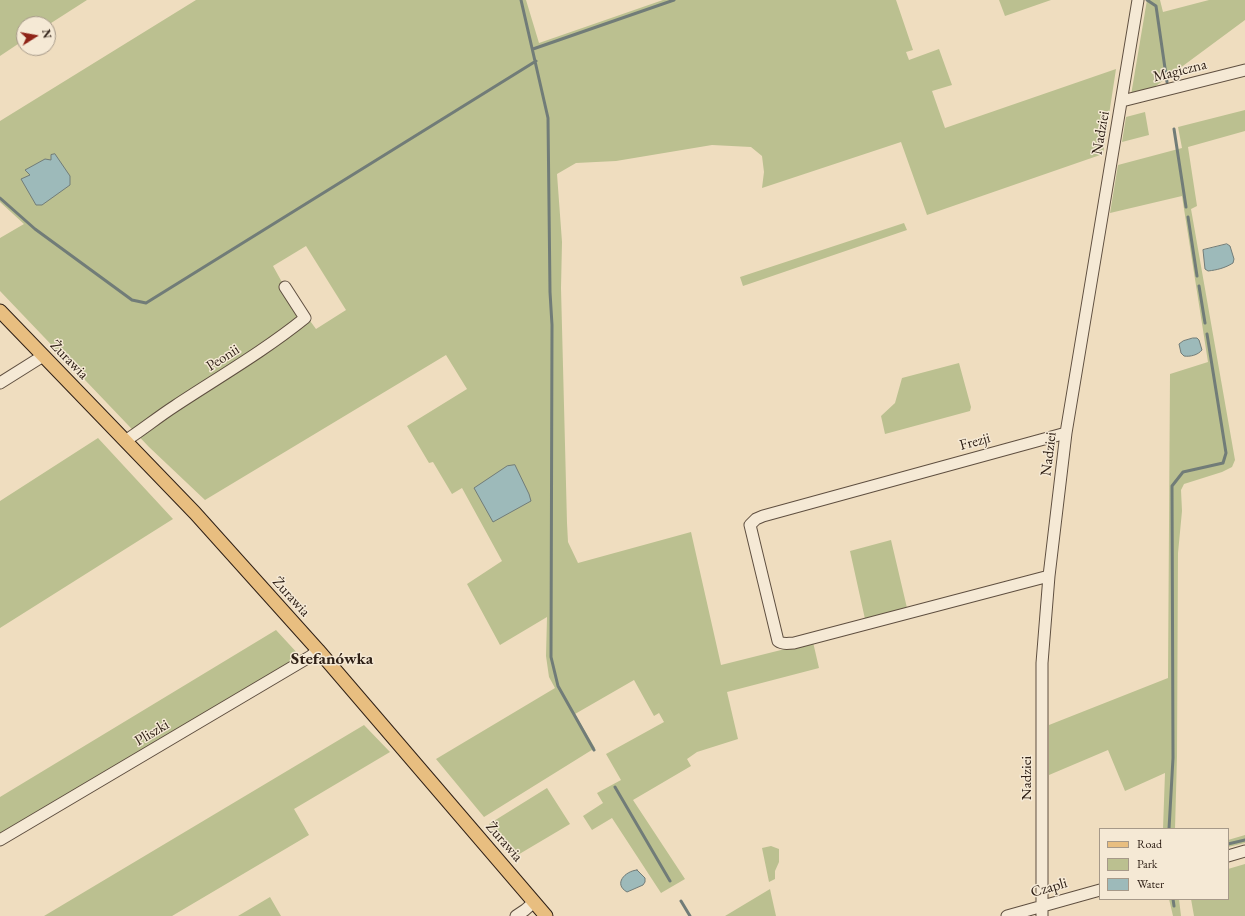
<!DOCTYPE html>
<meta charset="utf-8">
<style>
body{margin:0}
#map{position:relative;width:1245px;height:916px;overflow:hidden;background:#efddbf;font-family:"EB Garamond",serif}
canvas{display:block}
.legend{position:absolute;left:1099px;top:828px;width:130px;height:72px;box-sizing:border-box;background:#f5e9d5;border:1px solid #a69989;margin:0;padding:5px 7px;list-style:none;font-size:12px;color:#2f2016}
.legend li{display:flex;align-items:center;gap:8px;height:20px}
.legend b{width:20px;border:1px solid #a69989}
.north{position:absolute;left:16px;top:16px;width:40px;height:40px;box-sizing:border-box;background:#f5e9d5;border:1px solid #a69989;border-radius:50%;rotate:79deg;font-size:11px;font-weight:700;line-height:16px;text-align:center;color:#2f2016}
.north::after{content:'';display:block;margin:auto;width:14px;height:18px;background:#8f2418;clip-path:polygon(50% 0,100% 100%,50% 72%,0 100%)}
</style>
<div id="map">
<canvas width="1245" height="916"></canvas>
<ul class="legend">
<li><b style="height:5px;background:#e8be80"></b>Road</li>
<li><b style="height:11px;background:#bbc090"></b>Park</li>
<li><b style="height:11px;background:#9dbaba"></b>Water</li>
</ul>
<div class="north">N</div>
</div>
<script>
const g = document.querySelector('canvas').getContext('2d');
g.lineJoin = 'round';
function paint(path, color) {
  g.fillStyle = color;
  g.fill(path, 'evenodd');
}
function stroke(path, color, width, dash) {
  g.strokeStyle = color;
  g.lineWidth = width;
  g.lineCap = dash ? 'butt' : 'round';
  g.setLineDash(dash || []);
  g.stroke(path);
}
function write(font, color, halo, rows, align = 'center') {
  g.font = font + ' "EB Garamond",serif';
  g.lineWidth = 3;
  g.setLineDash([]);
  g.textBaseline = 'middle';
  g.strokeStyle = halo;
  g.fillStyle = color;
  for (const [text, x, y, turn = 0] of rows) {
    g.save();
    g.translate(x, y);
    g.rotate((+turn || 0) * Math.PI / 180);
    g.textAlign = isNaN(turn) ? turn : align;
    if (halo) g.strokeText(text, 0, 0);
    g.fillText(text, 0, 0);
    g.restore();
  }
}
paint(new Path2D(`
 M 0,0 L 87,0 L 48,25 L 48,24 L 24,24 L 24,40 L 0,56 Z
 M 196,0 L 526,0 L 539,43 L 663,0 L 896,0 L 913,50 L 906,52 L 909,60 L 939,49 L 952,85 L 932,91 L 945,128 L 1116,69 L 1103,154 L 927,215 L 901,142 L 762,188 L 764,172 L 762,156 L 751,147 L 712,145 L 616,161 L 576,163 L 557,174 L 562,242 L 561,288 L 567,523 L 568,542 L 578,563 L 691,532 L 721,665 L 813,642 L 819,668 L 727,692 L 738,739 L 697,752 L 687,759 L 691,766 L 633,800 L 685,879 L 661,893 L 612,818 L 592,830 L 583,816 L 603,803 L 597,793 L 621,780 L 606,754 L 664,722 L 659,713 L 654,716 L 634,680 L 575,714 L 595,748 L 484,817 L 436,759 L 555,688 L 549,677 L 546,656 L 547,617 L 500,645 L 467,584 L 502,561 L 462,488 L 452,494 L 433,462 L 429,463 L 407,426 L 467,389 L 446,355 L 205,500 L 149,447 L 0,291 L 0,238 L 24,224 L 0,202 L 0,121 ZM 306,246 L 346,310 L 316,329 L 283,284 L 273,266 Z
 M 999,0 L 1051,0 L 1005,16 Z
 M 1147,0 L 1160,0 L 1163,12 L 1209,0 L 1245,0 L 1245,20 L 1149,91 L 1131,95 Z
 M 1245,110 L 1245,131 L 1188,147 L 1197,206 L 1191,209 L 1235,460 L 1232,467 L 1222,472 L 1184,484 L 1181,490 L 1182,511 L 1178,553 L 1177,756 L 1175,829 L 1163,829 L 1165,773 L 1125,791 L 1108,750 L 1049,775 L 1049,725 L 1168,678 L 1170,374 L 1208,362 L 1182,196 L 1110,213 L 1118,165 L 1182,148 L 1178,127 Z
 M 1145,112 L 1149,135 L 1122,142 L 1126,117 Z
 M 904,223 L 907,230 L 743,286 L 740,277 Z
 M 959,363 L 971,407 L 970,411 L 885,434 L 881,416 L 895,403 L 902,378 Z
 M 98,438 L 173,519 L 0,628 L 0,501 Z
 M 891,540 L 907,608 L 865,619 L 850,551 Z
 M 276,630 L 300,656 L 0,835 L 0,797 Z
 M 364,725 L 390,752 L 294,809 L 309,835 L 172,916 L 44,916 Z
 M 547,788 L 570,824 L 516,856 L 489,824 Z
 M 1245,835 L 1245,843 L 1228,847 L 1228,840 Z
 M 771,846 L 779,849 L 779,862 L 775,871 L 775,879 L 769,882 L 762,848 Z
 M 1245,864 L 1245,916 L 1194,916 L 1191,899 L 1228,899 L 1228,869 Z
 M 770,889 L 776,916 L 725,916 Z
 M 270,897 L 281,916 L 238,916 Z
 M 1169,899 L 1179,899 L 1181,916 L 1173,916 Z`), '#bbc090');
const water = new Path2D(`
 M 55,154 L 70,176 L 70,185 L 42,205 L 36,205 L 21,179 L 30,175 L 25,170 L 45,159 L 51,160 L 51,155 Z
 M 1227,244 L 1230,246 L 1234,259 L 1233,263 C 1225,268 1217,270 1208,271 L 1205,269 L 1203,250 Z
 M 1193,338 L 1197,338 L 1199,340 L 1202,350 C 1198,355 1190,357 1184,356 L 1181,353 L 1179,344 L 1183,341 Z
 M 515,465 L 529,494 L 531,501 L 493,522 L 474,488 L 507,466 Z
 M 637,870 L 645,878 L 645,882 L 643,885 L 627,892 C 613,884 625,871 637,870 Z`);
paint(water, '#9dbaba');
stroke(water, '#717c78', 1);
stroke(new Path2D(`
 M 521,0 L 548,118 L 550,292 L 552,325 L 551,657 L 558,686 L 594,750
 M 1147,0 L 1156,6 L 1167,82
 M 533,49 L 674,0
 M 1174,129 L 1186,207
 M 0,198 L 35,229 L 132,300 L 146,303 L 536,61
 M 1188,217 L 1197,276
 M 1199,286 L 1205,323
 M 615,787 L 670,881
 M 1169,829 L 1173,758 L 1172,486 L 1183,472 L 1223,463 L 1226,453 L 1207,334
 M 1228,844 L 1245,840
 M 1173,899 L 1174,906
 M 681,901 L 690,916`), '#717c78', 3);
const minor = new Path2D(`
 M 1122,101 L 1245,70
 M 0,383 L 43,356
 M 125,441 C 142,430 158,417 175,406 C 219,377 264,351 305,318 L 285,287
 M 1049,576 L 794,643 C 788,643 783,645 778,641 L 750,525 L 756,519 L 763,516 L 1066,433
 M 0,840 L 311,656 L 318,650
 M 1228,856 L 1245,851
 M 516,916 L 525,910 L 534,902
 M 1007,916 L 1100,890
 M 1042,916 L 1042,663 L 1049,576 L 1066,433 L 1138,0`);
const major = new Path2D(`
 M 0,311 L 195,513 L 318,650 L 546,916`);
stroke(minor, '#5f4f40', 13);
stroke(major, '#2f2016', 15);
stroke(minor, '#f5e9d5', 11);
stroke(major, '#e8be80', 13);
write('15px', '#2f2016', '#f5e9d5', [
 ["Magiczna",1180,71,-14],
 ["Nadziei",1101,133,-80],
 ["Peonii",223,358,-33],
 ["Żurawia",69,360,46],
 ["Frezji",975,442,-15],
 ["Nadziei",1049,454,-83],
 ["Żurawia",291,597,48],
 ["Pliszki",152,733,-31],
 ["Nadziei",1027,778,-90],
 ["Żurawia",504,842,49],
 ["Czapli",1049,888,-16]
]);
write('bold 17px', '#2f2016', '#f5e9d5', [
 ["Stefanówka",332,659]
]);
</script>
